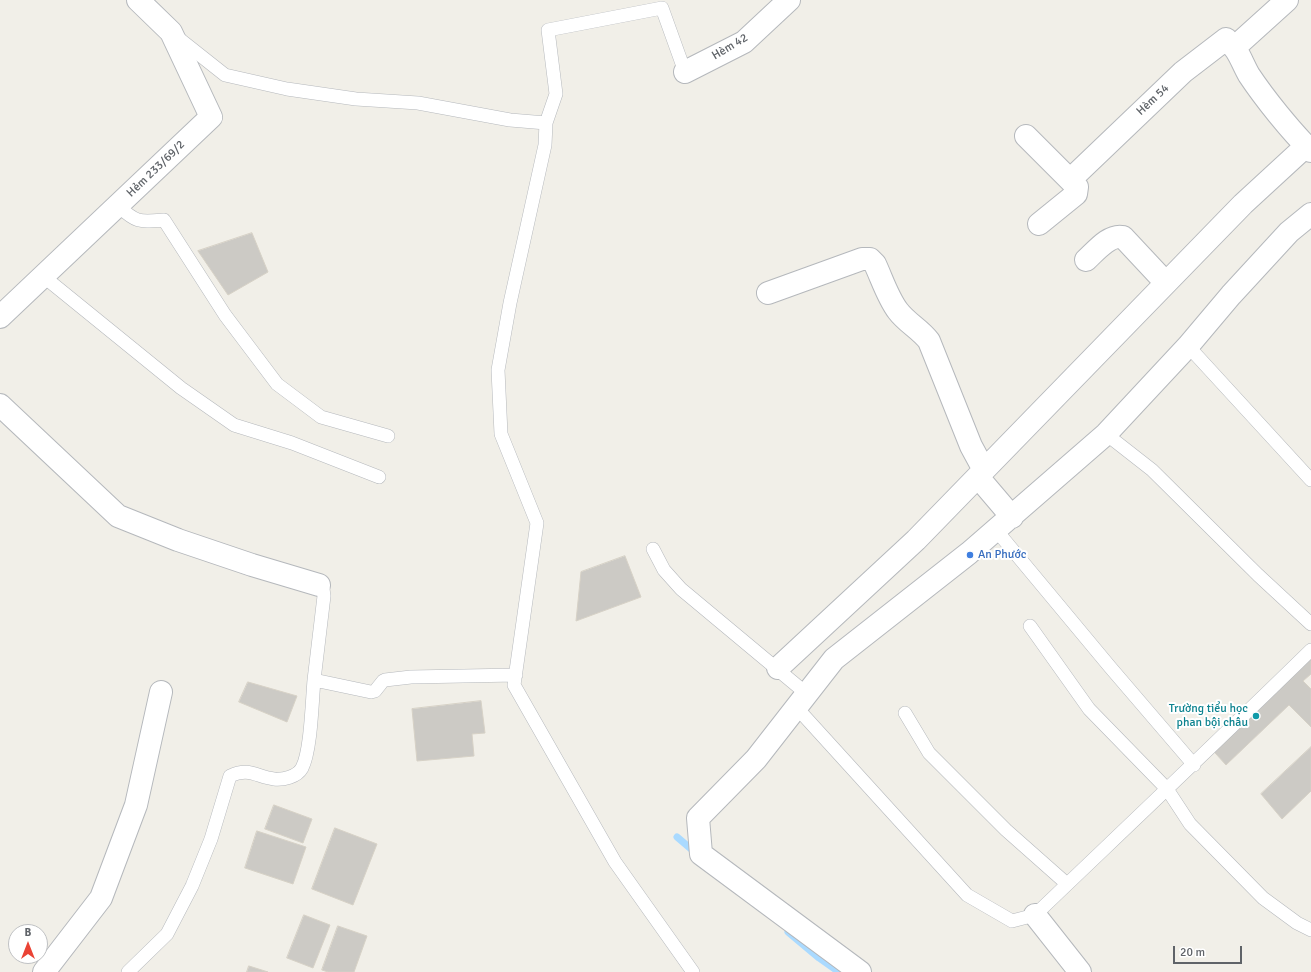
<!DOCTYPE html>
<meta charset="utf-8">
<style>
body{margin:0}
#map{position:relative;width:1311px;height:972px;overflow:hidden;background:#f1efe8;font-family:Signika,sans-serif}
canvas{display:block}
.north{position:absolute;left:8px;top:924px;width:40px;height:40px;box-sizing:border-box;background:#fff;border:1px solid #bfc1c3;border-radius:50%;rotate:0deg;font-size:11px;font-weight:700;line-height:16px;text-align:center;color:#5f6368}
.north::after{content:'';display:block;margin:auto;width:14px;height:18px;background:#ea4335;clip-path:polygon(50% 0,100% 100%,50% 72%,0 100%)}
.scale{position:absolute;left:1173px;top:946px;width:69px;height:18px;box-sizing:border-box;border:2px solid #5f6368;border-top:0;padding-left:5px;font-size:12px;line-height:14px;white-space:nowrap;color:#5f6368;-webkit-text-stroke:3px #fff;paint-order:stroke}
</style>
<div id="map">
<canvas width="1311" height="972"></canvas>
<div class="north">B</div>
<div class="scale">20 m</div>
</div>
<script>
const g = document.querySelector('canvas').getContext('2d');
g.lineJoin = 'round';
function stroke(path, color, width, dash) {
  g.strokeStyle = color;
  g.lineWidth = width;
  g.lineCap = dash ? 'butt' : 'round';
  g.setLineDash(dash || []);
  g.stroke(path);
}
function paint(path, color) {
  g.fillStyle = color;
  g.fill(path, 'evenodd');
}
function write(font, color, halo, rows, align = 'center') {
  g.font = font + ' Signika,sans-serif';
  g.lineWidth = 4;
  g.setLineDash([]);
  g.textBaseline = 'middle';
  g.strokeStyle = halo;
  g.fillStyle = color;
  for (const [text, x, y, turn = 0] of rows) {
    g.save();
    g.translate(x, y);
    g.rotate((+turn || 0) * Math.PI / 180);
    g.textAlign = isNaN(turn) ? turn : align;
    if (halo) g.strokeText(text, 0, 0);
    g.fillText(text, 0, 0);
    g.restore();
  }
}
stroke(new Path2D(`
 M 677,837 L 697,854
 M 788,932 L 819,958 L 839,972`), '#aadaff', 7);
const building = new Path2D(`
 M 252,233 L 268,272 L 228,295 L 198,251 Z
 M 625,556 L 641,597 L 576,621 L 581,572 Z
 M 1311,654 L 1311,674 L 1303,681 L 1311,689 L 1311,727 L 1289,705 L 1226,765 L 1206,743 Z
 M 248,682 L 297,696 L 287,722 L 239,702 Z
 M 481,701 L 485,733 L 472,734 L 474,756 L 417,761 L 412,709 Z
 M 1311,747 L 1311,791 L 1282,819 L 1261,794 Z
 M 274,805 L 312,819 L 303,843 L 265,829 Z
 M 335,828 L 377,844 L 353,905 L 312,889 Z
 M 257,831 L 306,847 L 293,884 L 245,868 Z
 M 304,915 L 330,925 L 313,968 L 287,958 Z
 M 338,926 L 367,936 L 354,972 L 328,972 L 322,970 Z
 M 249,966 L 268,972 L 247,972 Z`);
paint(building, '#cccac5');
stroke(building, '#d6d1c6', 1);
const lane = new Path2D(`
 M 177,37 L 225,75 L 287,89 L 356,99 L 418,103 L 510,120 L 546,123
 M 685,72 L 662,8 L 548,30 L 556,94 L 546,123 L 545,145 L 510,303 L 498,370 L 501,434 L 537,523 L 514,685 L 615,862 L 693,972
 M 118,206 C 137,223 139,222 164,220 L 225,315 L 277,384 L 321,417 L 388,436
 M 43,276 L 181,388 L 234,425 L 292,443 L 379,477
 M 1188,346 L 1311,480
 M 1106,434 L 1152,470 L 1258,575 L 1311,624
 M 996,530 L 1110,667 L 1194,765
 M 653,549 L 664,570 L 681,589 L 807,694
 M 1030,626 L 1089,709 L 1167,789 L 1190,824 L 1263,898 L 1297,923 L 1311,930
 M 314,680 L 324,596 L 323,589 L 319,585
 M 797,708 L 967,895 L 1012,921 L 1035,915 C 1127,827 1220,739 1311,650
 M 905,713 L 929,753 L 1006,830 L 1067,884
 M 128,972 L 167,934 L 192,886 L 211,839 L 230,776 C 249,767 257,777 274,779 C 283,780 297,777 302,768 C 311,751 312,702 314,680 L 371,692 L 375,691 L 383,681 L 385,680 L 411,677 L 516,675`);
const street = new Path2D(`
 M 1235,47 L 1287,0
 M 685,72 L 744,42 L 789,0
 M 1026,136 L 1070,180 L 1183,72 L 1226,39 C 1239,50 1241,61 1249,75 C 1265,99 1290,130 1311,151
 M 1039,224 L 1076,194 L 1077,187 L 1070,180
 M 1086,260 C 1096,251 1109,234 1123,237 L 1166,283
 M 768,293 L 862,259 L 870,259 L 875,264 C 882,279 888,298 898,311 C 907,323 920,329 929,341 L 971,446 L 984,470
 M 0,317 L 211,117 L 171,32 L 138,0
 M 0,405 L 118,516 L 178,540 L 252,565 L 319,585
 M 978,477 L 1012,517
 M 778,668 L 916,540 L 1243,204 L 1306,146
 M 1035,915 L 1080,972
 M 44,972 L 101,898 L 136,805 L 161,692
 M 860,972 L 701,854 L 698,818 L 756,759 L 834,659 L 969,553 L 1106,434 L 1188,346 L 1231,295 L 1289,232 L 1311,214`);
stroke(lane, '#b5b8bc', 14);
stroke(street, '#b5b8bc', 24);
stroke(lane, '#fff', 13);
stroke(street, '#fff', 22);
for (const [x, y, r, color] of [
 [970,555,4,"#3f7fe0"],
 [1256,716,4,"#0f9aa8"]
]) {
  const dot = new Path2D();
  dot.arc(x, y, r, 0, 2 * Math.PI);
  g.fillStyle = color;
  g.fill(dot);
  stroke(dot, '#fff', 1.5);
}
write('12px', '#5f6368', '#fff', [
 ["Hèm 42",730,47,-31],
 ["Hèm 54",1153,100,-43],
 ["Hẻm 233/69/2",156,169,-44]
]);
write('12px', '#366cbe', '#fff', [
 ["An Phước",978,555]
], 'left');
write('12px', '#0d838f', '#fff', [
 ["Trường tiểu học",1248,709],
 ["phan bội châu",1248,723]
], 'right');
</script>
